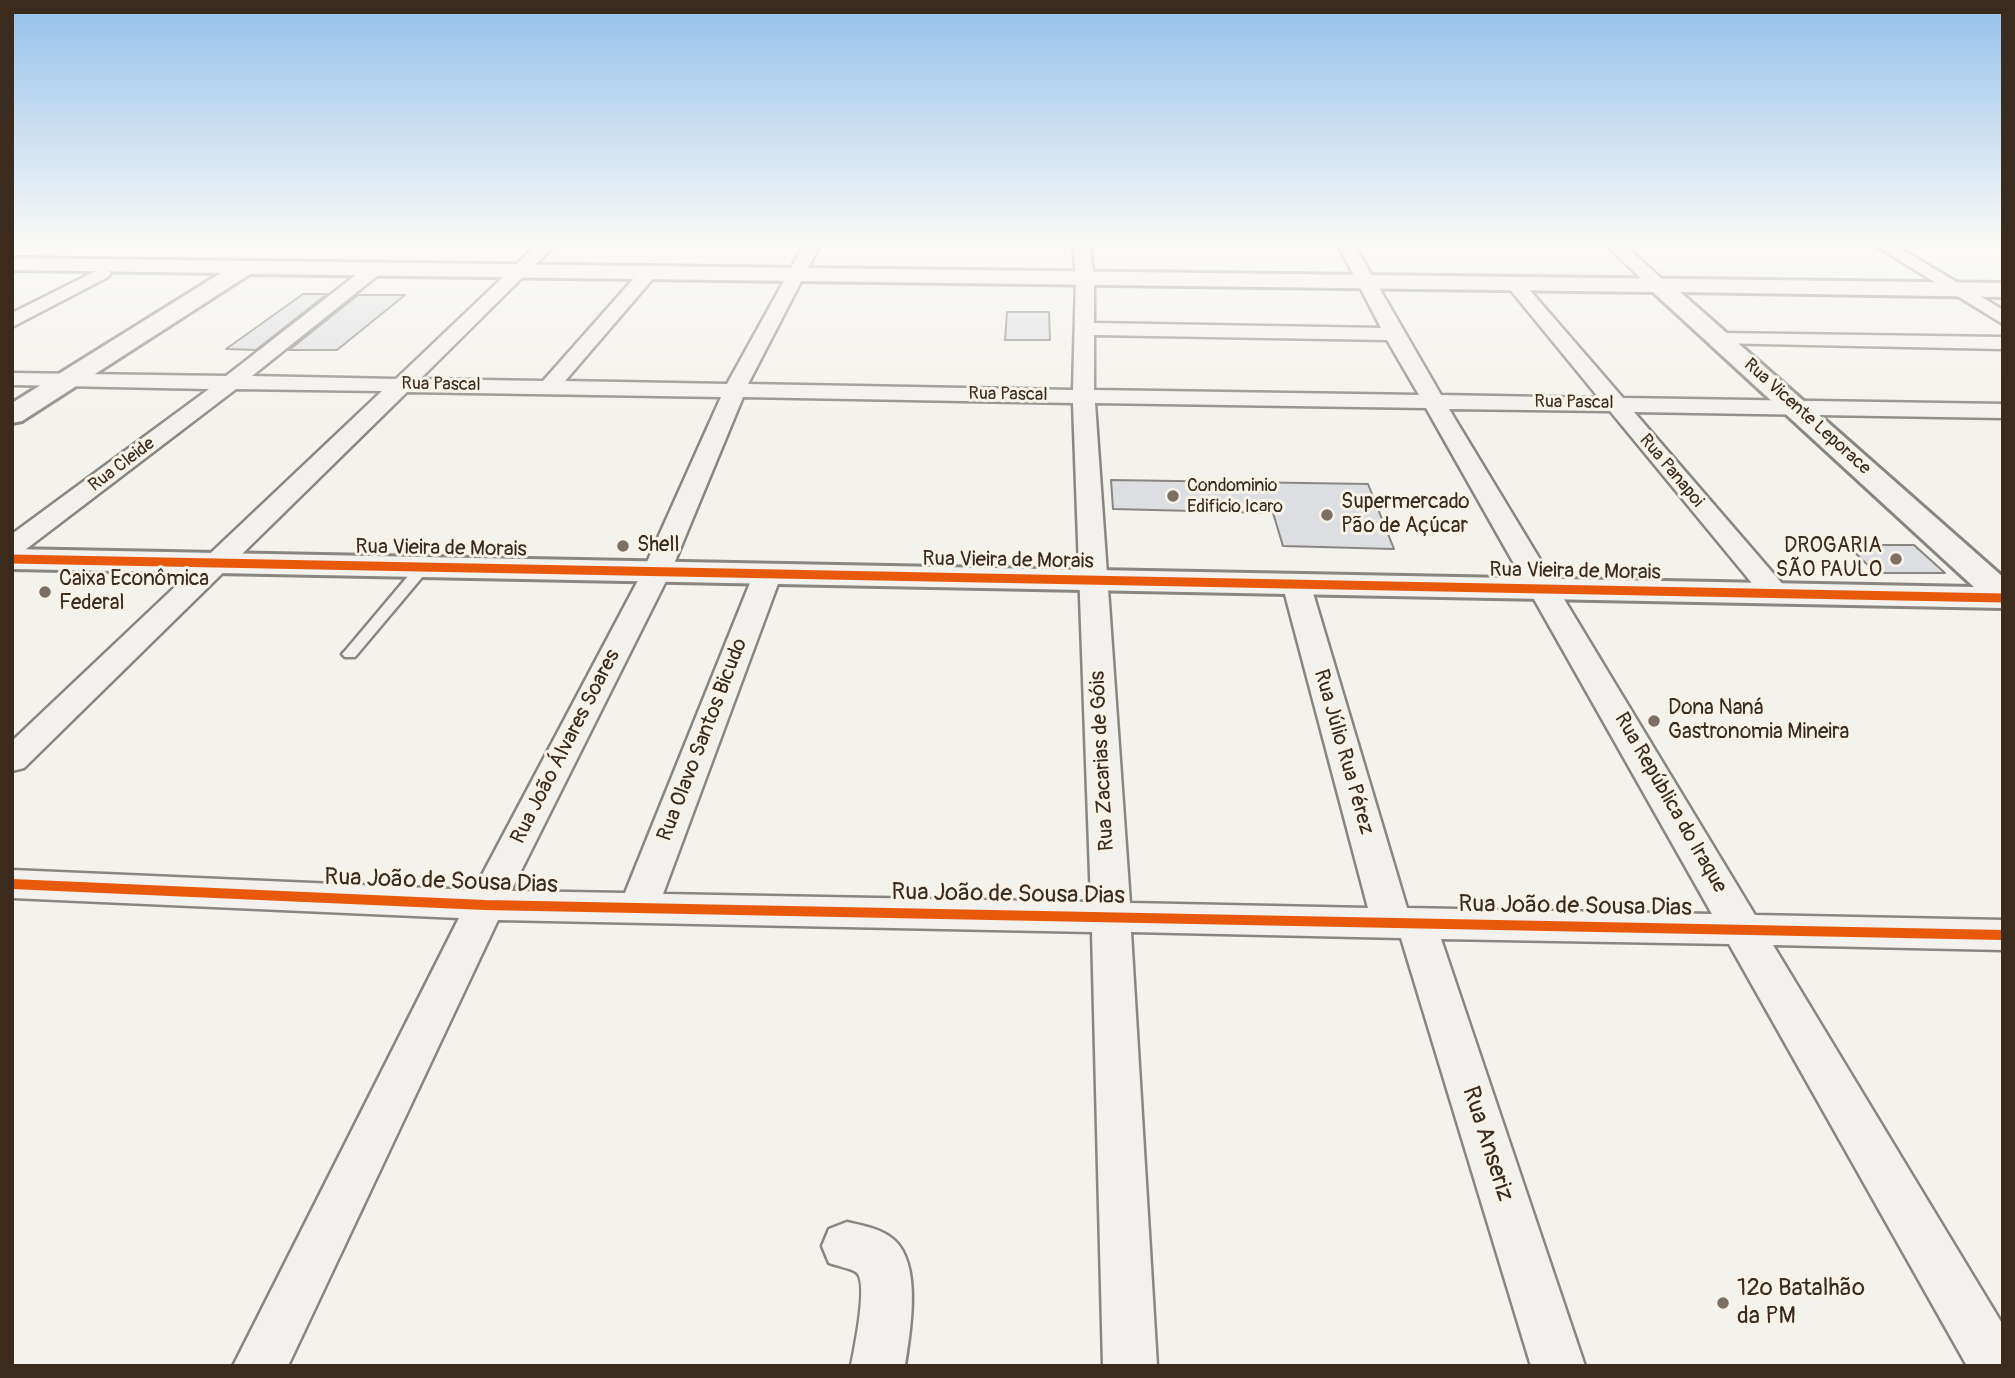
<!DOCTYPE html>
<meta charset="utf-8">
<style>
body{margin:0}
#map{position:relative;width:2015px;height:1378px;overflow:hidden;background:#f4f2ec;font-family:Pangolin,sans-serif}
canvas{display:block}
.frame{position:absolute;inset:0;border:14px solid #3b2a1e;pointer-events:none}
</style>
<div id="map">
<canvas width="2015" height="1378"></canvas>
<div class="frame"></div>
</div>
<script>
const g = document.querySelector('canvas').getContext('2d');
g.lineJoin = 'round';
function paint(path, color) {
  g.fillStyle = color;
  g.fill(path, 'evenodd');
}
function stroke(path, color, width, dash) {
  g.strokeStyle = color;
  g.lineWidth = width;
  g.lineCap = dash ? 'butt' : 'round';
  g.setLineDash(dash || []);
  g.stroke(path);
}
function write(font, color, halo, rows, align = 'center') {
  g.font = font + ' Pangolin,sans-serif';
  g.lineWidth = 6;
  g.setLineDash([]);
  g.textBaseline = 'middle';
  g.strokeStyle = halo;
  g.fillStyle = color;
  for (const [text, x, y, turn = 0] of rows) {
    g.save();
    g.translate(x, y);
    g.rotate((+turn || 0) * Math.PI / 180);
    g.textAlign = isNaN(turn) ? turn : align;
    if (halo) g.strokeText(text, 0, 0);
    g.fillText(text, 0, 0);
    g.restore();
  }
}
const building = new Path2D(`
 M 303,294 L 327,294 L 256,350 L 226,349 Z
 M 358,295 L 405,295 L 337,350 L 289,350 Z
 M 1007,312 L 1049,312 L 1050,340 L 1005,340 Z
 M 1111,480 L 1368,484 L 1394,549 L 1283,546 L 1273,513 L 1113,509 Z
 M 1847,545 L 1914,545 L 1945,573 L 1876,573 Z`);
paint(building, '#dddee2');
stroke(building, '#898580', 2);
const lane = new Path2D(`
 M 424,562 L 431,566 L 429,569 L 355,657 L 345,657 L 342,654 L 345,651 L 419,563 Z`);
const street = new Path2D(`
 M 12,241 L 21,241 L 12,247 Z
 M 541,241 L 559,241 L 420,379 L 543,381 L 644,267 L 650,266 L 659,271 L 656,275 L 565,381 L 727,384 L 806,241 L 822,241 L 748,384 L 1073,390 L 1076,277 L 1073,241 L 1089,241 L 1094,277 L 1094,323 L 1381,328 L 1336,241 L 1352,241 L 1441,395 L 1599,398 L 1508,287 L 1505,283 L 1514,278 L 1520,279 L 1623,398 L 2003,404 L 2003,418 L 1634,412 L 1785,587 L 1789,593 L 1785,599 L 1775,601 L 1765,599 L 1610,411 L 1449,409 L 1755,915 L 2003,920 L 2003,950 L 1773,945 L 2003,1325 L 2003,1366 L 1967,1366 L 1729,944 L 1441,939 L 1585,1366 L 1531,1366 L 1401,938 L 1131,932 L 1157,1366 L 1103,1366 L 1092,932 L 498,920 L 288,1366 L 233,1366 L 459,918 L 12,898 L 12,870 L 474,890 L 643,571 L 721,397 L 407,392 L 24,768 L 12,771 L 12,741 L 382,391 L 236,389 L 21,553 L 12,555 L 12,534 L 209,389 L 12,385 L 12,373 L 226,376 L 370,264 L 376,263 L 385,268 L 382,272 L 252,376 L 396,379 ZM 1094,335 L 1387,340 L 1419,395 L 1094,390 ZM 743,397 L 1073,403 L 1091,902 L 663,894 L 782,573 L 778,567 L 768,565 L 758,567 L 754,573 L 625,893 L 511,891 L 671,571 ZM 1095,403 L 1426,408 L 1712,914 L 1407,908 L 1310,583 L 1306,577 L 1296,575 L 1286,577 L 1282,583 L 1368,908 L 1130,903 Z
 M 1602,241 L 1620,241 L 1663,280 L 1666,284 L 1663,288 L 1651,288 Z
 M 1868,241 L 1888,241 L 2003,310 L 2003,324 Z
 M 102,268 L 111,273 L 108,277 L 12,327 L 12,313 Z
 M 1720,333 L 2003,337 L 2003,349 L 1713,343 L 1710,339 L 1713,335 Z
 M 847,1222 C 861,1225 877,1228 889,1236 C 924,1258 910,1332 905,1366 L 851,1366 C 854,1351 869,1280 856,1272 C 849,1268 837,1266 829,1263 L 822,1246 L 829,1229 Z`);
const secondary = new Path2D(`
 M 12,258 L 2003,283 L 2003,297 L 1680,292 L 2003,577 L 2003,608 L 12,569 L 12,549 L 1974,587 L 1653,292 L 250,274 L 22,421 L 12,423 L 12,403 L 221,273 L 12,270 Z`);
stroke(lane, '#898580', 5);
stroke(street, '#898580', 5);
stroke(secondary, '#898580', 6);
paint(lane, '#f2f1ed');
paint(street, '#f2f1ed');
paint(secondary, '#f2f1ed');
stroke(new Path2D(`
 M 12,559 L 2003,598`), '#e8590c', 9);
stroke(new Path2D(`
 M 12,884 L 485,905 L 2003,935`), '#e8590c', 10);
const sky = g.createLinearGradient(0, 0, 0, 434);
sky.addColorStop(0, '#93c1ec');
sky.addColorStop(0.56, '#faf9f6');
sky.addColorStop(1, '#faf9f600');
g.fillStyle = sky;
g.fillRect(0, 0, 2015, 434);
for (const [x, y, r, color] of [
 [1173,496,7,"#7c7066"],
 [1327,515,7,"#7c7066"],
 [623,546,7,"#7c7066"],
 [1896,559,7,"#7c7066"],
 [45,592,7,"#7c7066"],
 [1654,721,7,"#7c7066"],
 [1723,1303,7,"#7c7066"]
]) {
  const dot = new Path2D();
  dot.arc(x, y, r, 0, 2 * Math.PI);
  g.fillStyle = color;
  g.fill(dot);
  stroke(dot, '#f7f3e8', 2.5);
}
write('18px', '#3b2a1e', '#f7f3e8', [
 ["Rua Pascal",441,385,1],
 ["Rua Pascal",1008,395,1],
 ["Rua Pascal",1574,403,1],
 ["Rua Vicente Leporace",1807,417,42],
 ["Rua Cleide",122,465,-37],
 ["Rua Panapoi",1671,471,50]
]);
write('18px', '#3b2a1e', '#f7f3e8', [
 ["Condominio",1187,486],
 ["Edificio Icaro",1187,507]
], 'left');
write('21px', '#3b2a1e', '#f7f3e8', [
 ["Supermercado",1341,503],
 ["Pão de Açúcar",1341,527],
 ["Shell",637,546],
 ["DROGARIA",1882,547,"right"],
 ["SÃO PAULO",1882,571,"right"],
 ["Caixa Econômica",59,580],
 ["Federal",59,604],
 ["Dona Naná",1668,709],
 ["Gastronomia Mineira",1668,733]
], 'left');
write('21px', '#3b2a1e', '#f7f3e8', [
 ["Rua Vieira de Morais",441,549,1],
 ["Rua Vieira de Morais",1008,561,1],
 ["Rua Vieira de Morais",1575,572,1],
 ["Rua Olavo Santos Bicudo",703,740,-69],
 ["Rua João Álvares Soares",566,747,-63],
 ["Rua Júlio Rua Pérez",1343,752,74],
 ["Rua Zacarias de Góis",1103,761,-93],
 ["Rua República do Iraque",1670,803,60]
]);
write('24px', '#3b2a1e', '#f7f3e8', [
 ["Rua João de Sousa Dias",441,882,2],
 ["Rua João de Sousa Dias",1008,895,1],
 ["Rua João de Sousa Dias",1575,907,1],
 ["Rua Anseriz",1487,1144,72]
]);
write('24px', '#3b2a1e', '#f7f3e8', [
 ["12o Batalhão",1737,1289],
 ["da PM",1737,1317]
], 'left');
</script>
